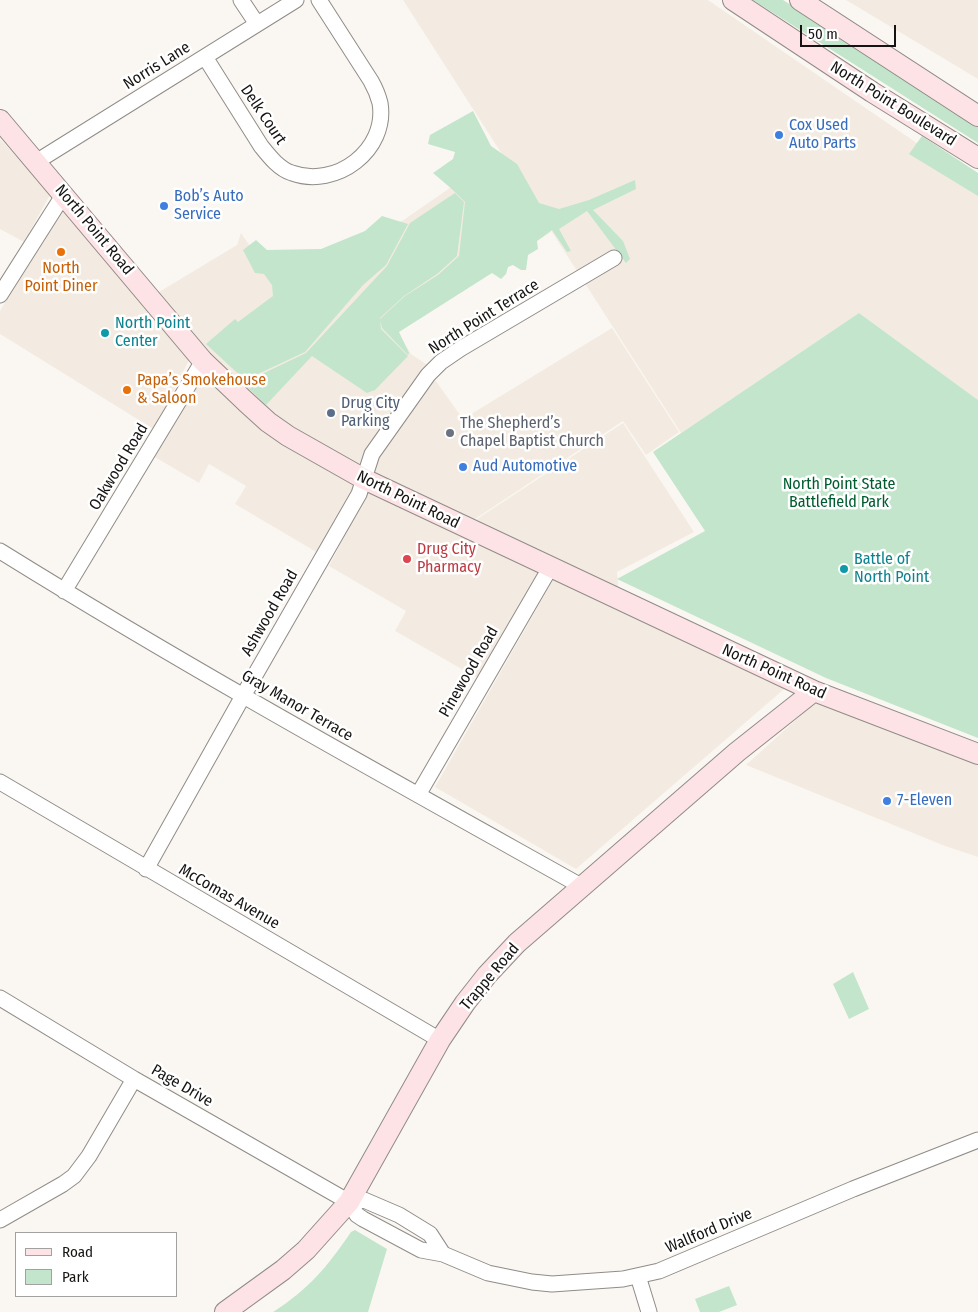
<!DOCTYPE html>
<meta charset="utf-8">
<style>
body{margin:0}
#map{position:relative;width:978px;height:1312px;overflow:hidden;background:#faf7f2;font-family:"Fira Sans Condensed",sans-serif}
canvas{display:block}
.legend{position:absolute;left:15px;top:1232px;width:162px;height:65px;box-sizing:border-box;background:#fff;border:1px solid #a1a1a0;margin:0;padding:6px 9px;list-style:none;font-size:15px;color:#151412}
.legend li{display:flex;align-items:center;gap:10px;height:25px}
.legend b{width:25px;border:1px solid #a1a1a0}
.scale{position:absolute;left:800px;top:25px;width:96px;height:22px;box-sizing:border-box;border:2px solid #151412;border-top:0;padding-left:6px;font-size:15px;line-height:18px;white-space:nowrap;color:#151412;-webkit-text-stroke:4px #fff;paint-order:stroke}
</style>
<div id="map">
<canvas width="978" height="1312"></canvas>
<ul class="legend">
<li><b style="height:6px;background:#fee3e6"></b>Road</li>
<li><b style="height:14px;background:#c2e5cc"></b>Park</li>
</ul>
<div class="scale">50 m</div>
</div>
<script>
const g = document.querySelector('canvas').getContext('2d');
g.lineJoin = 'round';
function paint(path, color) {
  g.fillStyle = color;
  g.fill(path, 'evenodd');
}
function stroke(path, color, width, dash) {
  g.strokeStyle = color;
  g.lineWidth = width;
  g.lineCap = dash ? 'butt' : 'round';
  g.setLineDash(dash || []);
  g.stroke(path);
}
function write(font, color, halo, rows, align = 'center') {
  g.font = font + ' "Fira Sans Condensed",sans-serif';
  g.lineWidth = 5;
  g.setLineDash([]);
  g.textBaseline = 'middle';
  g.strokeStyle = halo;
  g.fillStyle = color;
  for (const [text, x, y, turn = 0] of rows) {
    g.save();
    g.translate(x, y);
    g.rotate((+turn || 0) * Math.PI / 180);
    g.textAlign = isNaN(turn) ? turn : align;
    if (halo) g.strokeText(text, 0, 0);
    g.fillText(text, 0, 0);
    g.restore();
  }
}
paint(new Path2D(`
 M 403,0 L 708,0 L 978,185 L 978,400 L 859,313 L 681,433 Z
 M 846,0 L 978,0 L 978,79 Z
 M 0,139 L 51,193 L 24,242 L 0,229 Z
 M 492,147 L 551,232 L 398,332 L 411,354 L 429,366 L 361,471 L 310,446 L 201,348 L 154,295 L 237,245 L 241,233 L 262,263 L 320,258 L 402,221 L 447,190 Z
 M 61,205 L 190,358 L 155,430 L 0,334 L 0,311 Z
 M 612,328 L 679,432 L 646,455 L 623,421 L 472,521 L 371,473 L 376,456 L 433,377 L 463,419 Z
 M 201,369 L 356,485 L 318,553 L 235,504 L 246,486 L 209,464 L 199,483 L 153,456 Z
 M 623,423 L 694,532 L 617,572 L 618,587 L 474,521 Z
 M 370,487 L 544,569 L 481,680 L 395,631 L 406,611 L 329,566 Z
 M 557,573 L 790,684 L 576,869 L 435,787 Z
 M 820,698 L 978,763 L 978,857 L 945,846 L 746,765 Z`), '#f3ebe1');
paint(new Path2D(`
 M 753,0 L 783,0 L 978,126 L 978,143 Z
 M 473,111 L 491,146 L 517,164 L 539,203 L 559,209 L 589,200 L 635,180 L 636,189 L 593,210 L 623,241 L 630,259 L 626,263 L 587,211 L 559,229 L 571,251 L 567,252 L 552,230 L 537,241 L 538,249 L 528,255 L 526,270 L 521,270 L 513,265 L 508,267 L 506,274 L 501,279 L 492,273 L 399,332 L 409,353 L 408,355 L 382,328 L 380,319 L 405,296 L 438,275 L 459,256 L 465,202 L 453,190 L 433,173 L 453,159 L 455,152 L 428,144 L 430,135 Z
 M 922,136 L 978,173 L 978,196 L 909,154 Z
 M 455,193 L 464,202 L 457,256 L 437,274 L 404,296 L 380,318 L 381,329 L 408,356 L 375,390 L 367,393 L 312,356 L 266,405 L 243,383 L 306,353 L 387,266 L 410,223 Z
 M 382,216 L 408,224 L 386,265 L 363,285 L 305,352 L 245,380 L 206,344 L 235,319 L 238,322 L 273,296 L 272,285 L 264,274 L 255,273 L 243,250 L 256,240 L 267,250 L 321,249 L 365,231 Z
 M 859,313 L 978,400 L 978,738 L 826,678 L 617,579 L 705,531 L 653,452 Z
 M 853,972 L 869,1009 L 849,1019 L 833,984 Z
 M 355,1230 L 387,1249 L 368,1312 L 273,1312 C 309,1289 327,1267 351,1232 Z
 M 729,1286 L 737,1305 L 719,1312 L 700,1312 L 695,1299 Z`), '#c2e5cc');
const street = new Path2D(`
 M 241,0 L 257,24
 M 205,57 L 261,146 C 269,156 279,169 292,173 C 336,189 388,150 380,103 C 378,95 375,88 371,81 L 319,0
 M 36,162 L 296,0
 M 0,295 L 64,194
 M 0,551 C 190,669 386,777 581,886
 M 64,591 L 203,361
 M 0,782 L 440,1040
 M 418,795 L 550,568
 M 146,869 L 243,696 L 359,494 L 372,454 L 428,375 L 441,362 L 460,349 L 614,258
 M 0,998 L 134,1079 L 349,1202 L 357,1215 L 363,1219 L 421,1250 L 443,1254 L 488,1273 L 532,1282 L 552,1284 L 623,1279 L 659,1271 L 853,1189 L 978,1140
 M 349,1202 L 364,1200 L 399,1215 L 430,1234 L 443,1254
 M 0,1220 L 63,1184 L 74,1176 L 89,1156 L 134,1079
 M 638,1276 L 649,1312`);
const secondary = new Path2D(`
 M 733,0 L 872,92 L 978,158
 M 800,0 L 978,116
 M 0,120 L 203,361 L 246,402 L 268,422 L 288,436 L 364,479 L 814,691 L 978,754
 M 225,1312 L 283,1270 L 306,1250 L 349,1202 L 440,1040 L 465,1003 L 487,975 L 517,943 L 737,752 L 814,691`);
stroke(street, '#908c88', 17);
stroke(secondary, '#908c88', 22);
stroke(street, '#fff', 15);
stroke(secondary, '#fee3e6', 20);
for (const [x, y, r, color] of [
 [779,135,5,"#3f7fe0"],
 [164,206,5,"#3f7fe0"],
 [61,252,5,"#e8710a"],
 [105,333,5,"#0f9aa8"],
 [127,390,5,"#e8710a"],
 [331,413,5,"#5c6f8a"],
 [450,433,5,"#6b7280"],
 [463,467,5,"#3f7fe0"],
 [407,559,5,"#e0444e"],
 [844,569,5,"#0f9aa8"],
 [887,801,5,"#3f7fe0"]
]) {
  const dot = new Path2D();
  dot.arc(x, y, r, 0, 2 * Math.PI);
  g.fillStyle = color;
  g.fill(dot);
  stroke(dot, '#fff', 2);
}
write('16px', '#151412', '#fff', [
 ["Norris Lane",157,66,-32],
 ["North Point Boulevard",893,104,32],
 ["Delk Court",263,115,56],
 ["North Point Road",94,230,50],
 ["North Point Terrace",484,317,-32],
 ["Oakwood Road",119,467,-59],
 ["North Point Road",408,500,26],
 ["Ashwood Road",270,613,-60],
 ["Pinewood Road",469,672,-60],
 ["North Point Road",774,672,24],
 ["Gray Manor Terrace",297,706,30],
 ["McComas Avenue",229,897,30],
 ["Trappe Road",490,977,-50],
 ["Page Drive",182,1086,30],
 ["Wallford Drive",709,1231,-23]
]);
write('16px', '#366cbe', '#fff', [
 ["Cox Used",789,126],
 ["Auto Parts",789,144],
 ["Bob’s Auto",174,197],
 ["Service",174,215],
 ["Aud Automotive",473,467],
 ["7-Eleven",897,801]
], 'left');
write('16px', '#c56008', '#fff', [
 ["North",61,269],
 ["Point Diner",61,287],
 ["Papa’s Smokehouse",137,381,"left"],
 ["& Saloon",137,399,"left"]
]);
write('16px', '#0d838f', '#fff', [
 ["North Point",115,324],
 ["Center",115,342],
 ["Battle of",854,560],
 ["North Point",854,578]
], 'left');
write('16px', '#4e5e75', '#fff', [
 ["Drug City",341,404],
 ["Parking",341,422]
], 'left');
write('16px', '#5b616d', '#fff', [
 ["The Shepherd’s",460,424],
 ["Chapel Baptist Church",460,442]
], 'left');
write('16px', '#005c2f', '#fff', [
 ["North Point State",839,485],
 ["Battlefield Park",839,503]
]);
write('16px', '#be3a42', '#fff', [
 ["Drug City",417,550],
 ["Pharmacy",417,568]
], 'left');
</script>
